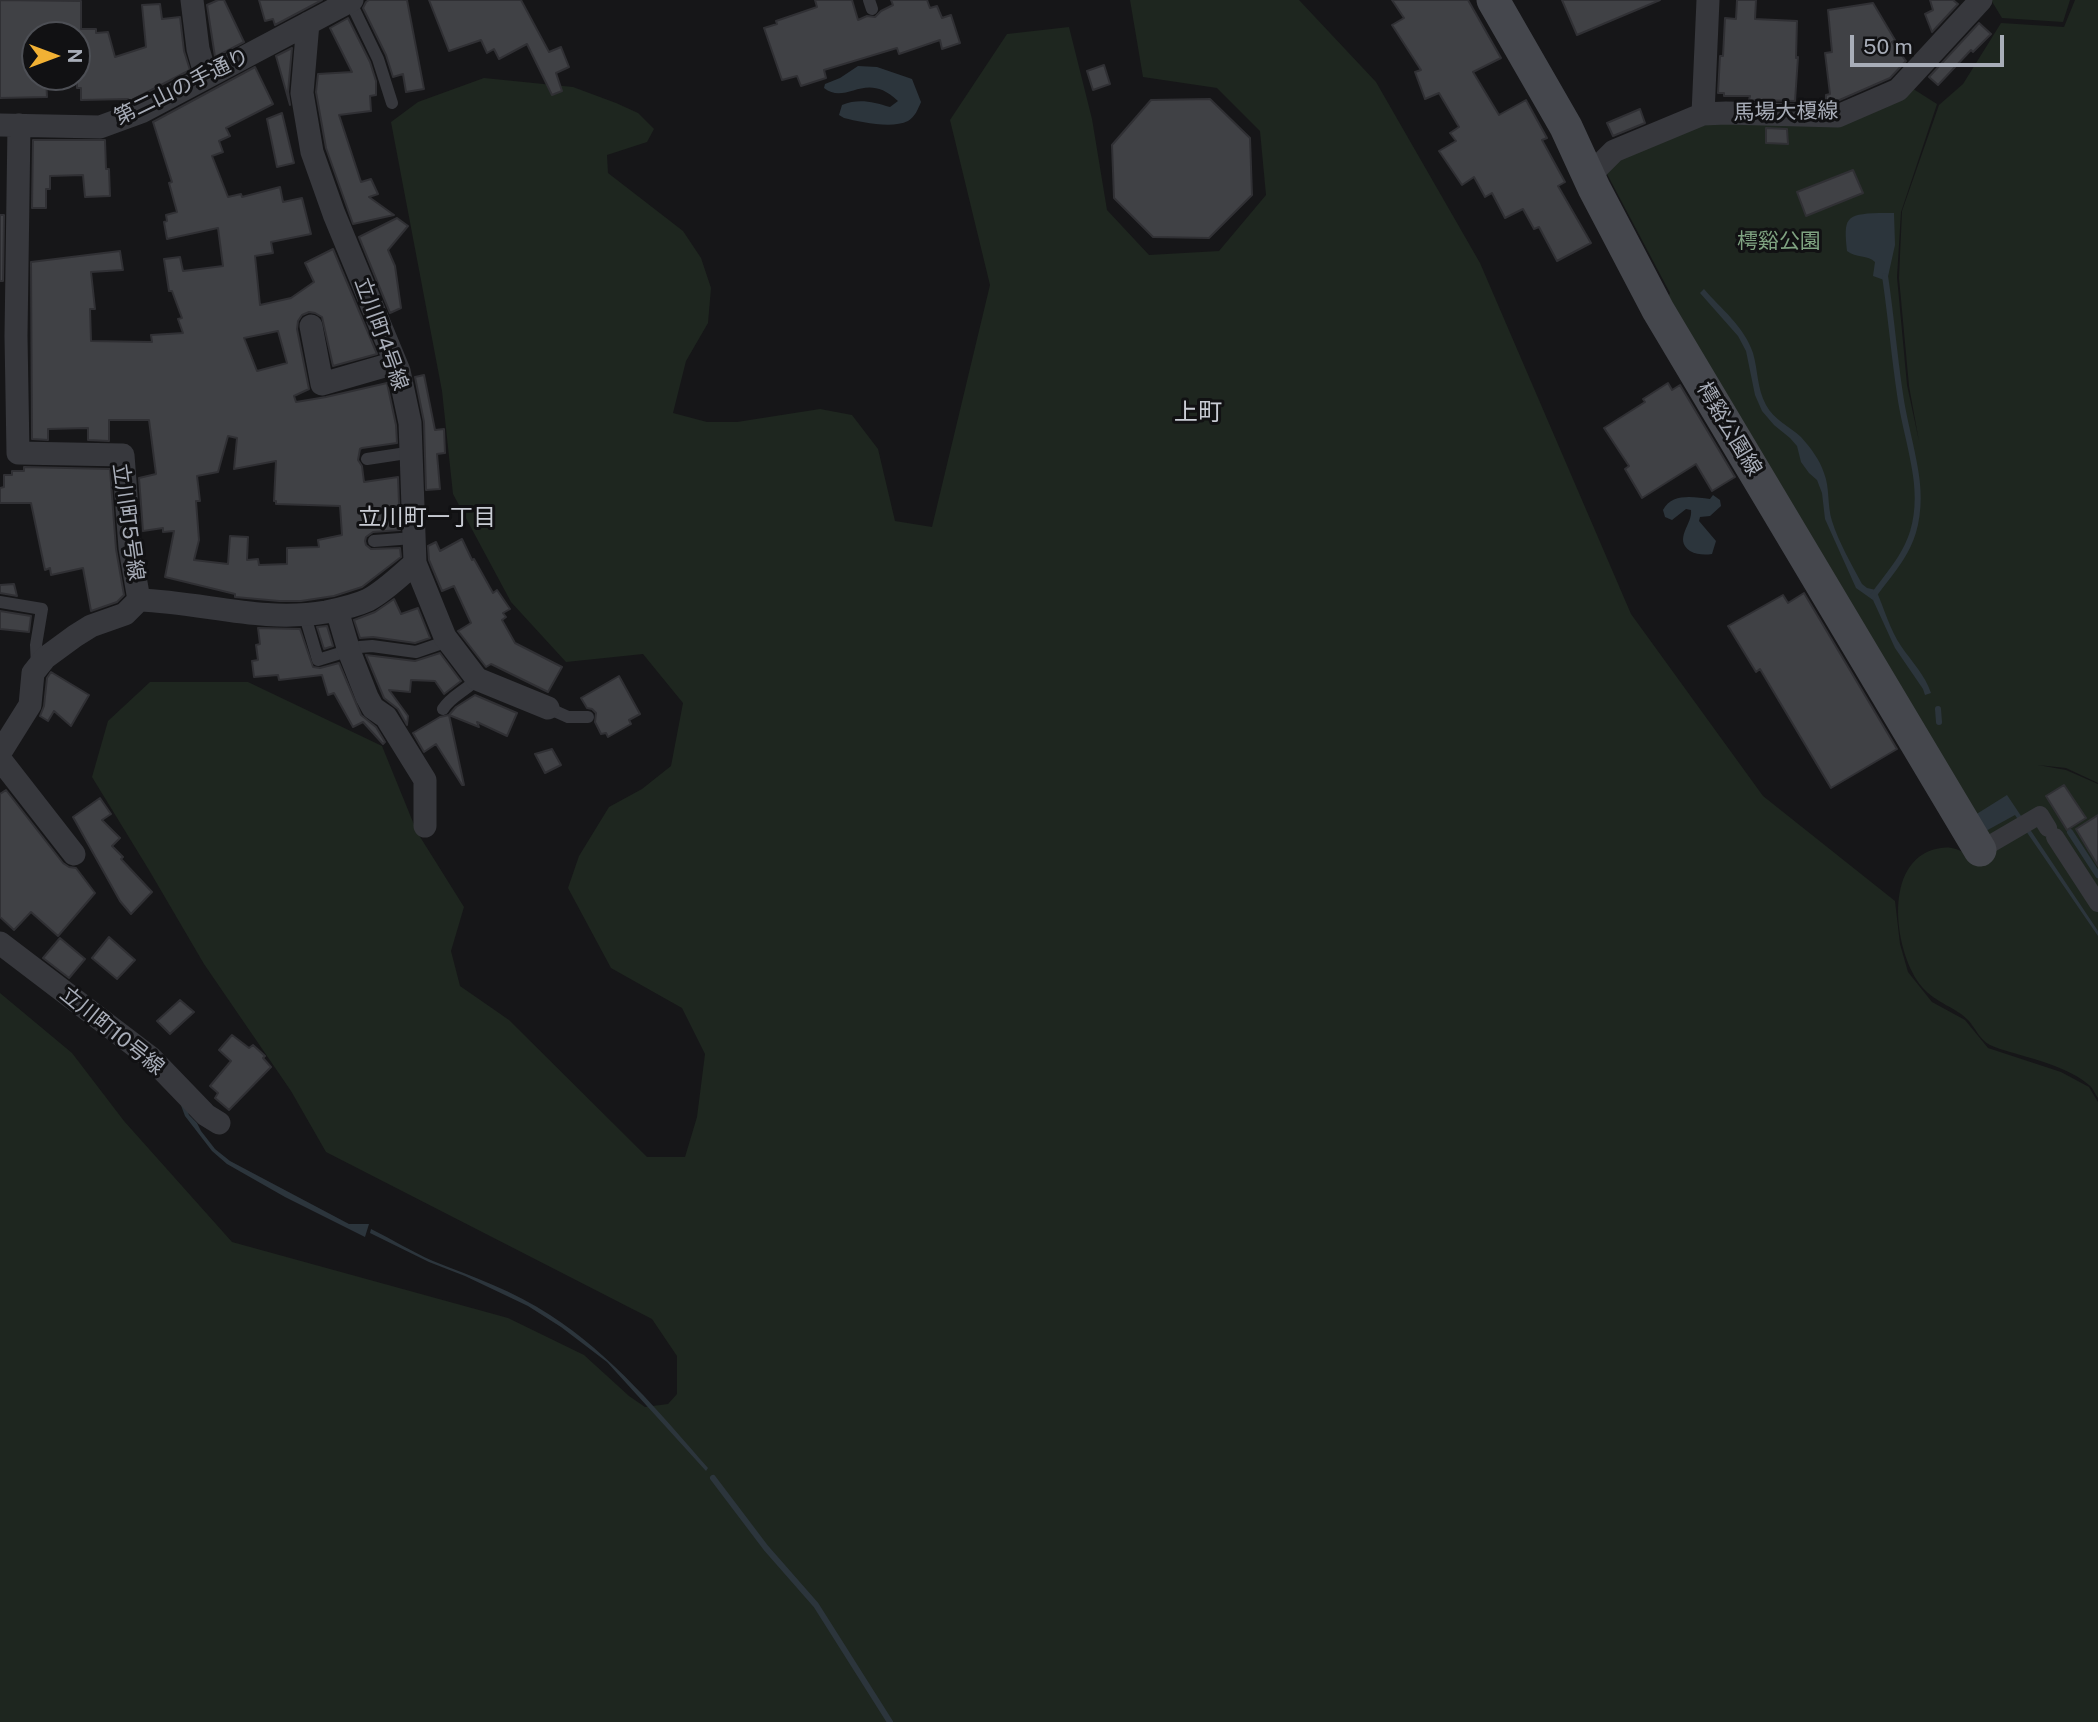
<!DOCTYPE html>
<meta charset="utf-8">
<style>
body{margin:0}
#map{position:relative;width:2098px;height:1722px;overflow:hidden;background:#161618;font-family:"Public Sans",sans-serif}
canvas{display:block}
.north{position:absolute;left:21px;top:21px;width:70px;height:70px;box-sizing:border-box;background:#111113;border:2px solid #4d4f55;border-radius:50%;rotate:90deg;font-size:19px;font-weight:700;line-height:28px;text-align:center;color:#a8adb8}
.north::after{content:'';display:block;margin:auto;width:24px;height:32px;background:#f2b134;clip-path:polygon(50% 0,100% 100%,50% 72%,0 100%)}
.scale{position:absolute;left:1850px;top:35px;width:154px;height:32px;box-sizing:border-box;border:4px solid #a8adb8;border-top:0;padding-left:9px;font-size:21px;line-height:24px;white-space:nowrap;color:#a8adb8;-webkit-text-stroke:5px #111113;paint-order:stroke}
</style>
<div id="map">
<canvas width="2098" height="1722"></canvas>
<div class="north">N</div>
<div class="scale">50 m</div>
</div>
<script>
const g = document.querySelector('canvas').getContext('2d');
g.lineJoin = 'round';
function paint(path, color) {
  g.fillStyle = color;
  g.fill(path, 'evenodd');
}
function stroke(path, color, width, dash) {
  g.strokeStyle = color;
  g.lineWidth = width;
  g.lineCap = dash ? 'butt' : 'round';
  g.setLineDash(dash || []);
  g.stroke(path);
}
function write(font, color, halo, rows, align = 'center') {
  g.font = font + ' "Public Sans","Noto Sans JP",sans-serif';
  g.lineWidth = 6;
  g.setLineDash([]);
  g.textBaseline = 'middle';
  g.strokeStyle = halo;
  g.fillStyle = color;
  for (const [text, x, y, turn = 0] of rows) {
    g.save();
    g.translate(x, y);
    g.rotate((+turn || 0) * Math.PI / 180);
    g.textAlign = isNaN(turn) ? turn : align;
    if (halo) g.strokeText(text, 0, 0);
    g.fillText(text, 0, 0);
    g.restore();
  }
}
paint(new Path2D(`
 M 1130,0 L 1299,0 L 1376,82 L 1480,263 L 1631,614 L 1763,796 L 1895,901 L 1900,944 L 1908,972 L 1932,1002 L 1965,1020 L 1988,1048 L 2061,1072 L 2089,1087 L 2098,1102 L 2098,1722 L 0,1722 L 0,993 L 72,1053 L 124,1121 L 232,1242 L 508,1318 L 584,1355 L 629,1396 L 645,1407 L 668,1404 L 677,1394 L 677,1356 L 652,1319 L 326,1152 L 291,1091 L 204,964 L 149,870 L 92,777 L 108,721 L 150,682 L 248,682 L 382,746 L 417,832 L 464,907 L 451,951 L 460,986 L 509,1020 L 647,1157 L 685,1157 L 697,1117 L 705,1054 L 682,1008 L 611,968 L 568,888 L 579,856 L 609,807 L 642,789 L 671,766 L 683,703 L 643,654 L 566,662 L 511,602 L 453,494 L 442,391 L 391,122 L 418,102 L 484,78 L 573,87 L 616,103 L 638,113 L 654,129 L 647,142 L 607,155 L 608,173 L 683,231 L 701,258 L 711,288 L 708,323 L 686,361 L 673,413 L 707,422 L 737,422 L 820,409 L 852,415 L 878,449 L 895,521 L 932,527 L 990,285 L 950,120 L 1007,34 L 1069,27 L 1092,119 L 1107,210 L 1149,255 L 1219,251 L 1266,195 L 1260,131 L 1217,88 L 1143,77 Z
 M 1991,0 L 2070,0 L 2063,22 L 2002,18 Z
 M 2075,0 L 2098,0 L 2098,783 L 2066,768 L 2038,765 L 2066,770 L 2098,784 L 2098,1098 C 2095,1094 2093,1088 2089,1085 C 2070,1068 2034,1059 2010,1052 C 2004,1050 1996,1048 1990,1045 C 1981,1041 1975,1028 1969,1021 C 1956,1007 1937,1004 1922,987 C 1895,955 1882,867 1932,850 C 1945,846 1955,846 1967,855 L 1666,302 L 1670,293 L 1607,174 L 1618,159 L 1708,121 L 1835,122 L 1907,85 L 1937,104 L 1901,212 L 1897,277 L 1907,385 L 1919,441 L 1909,386 L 1899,278 L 1902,211 L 1939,105 L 1963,84 L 2001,23 L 2064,27 Z`), '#1e261f');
paint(new Path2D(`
 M 858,66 L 877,67 L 912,79 L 921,102 C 918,109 915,117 908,121 C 892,129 860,122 844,118 L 839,115 L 842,105 C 859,98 873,102 890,107 L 898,101 C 865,69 847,106 824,88 L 825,84 L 840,78 Z
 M 1879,213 L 1894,213 L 1895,245 L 1887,281 L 1873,276 L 1875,262 C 1868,255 1856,258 1847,251 C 1844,219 1844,214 1879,213 Z
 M 1704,289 C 1721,309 1744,326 1753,353 C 1758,370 1757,389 1766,405 C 1774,420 1789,426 1801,437 C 1810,447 1820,460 1824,473 C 1830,488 1827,505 1832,521 C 1839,543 1851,563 1862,584 L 1867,588 L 1876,590 C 1884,608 1890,630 1901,646 C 1912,662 1925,675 1931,693 L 1925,695 L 1923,689 L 1895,648 L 1873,600 L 1856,588 L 1825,519 L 1822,493 L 1817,480 L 1809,473 L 1801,462 L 1797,446 L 1790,438 L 1774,425 L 1762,411 L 1755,395 L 1746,351 L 1738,336 L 1700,293 Z
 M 1713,495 L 1720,500 L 1721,506 L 1710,516 L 1700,517 L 1699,521 L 1716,541 L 1712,554 C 1705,555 1697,555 1690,551 C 1673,539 1693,524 1691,510 L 1686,509 L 1672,520 L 1665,517 L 1663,510 C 1672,493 1693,497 1710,499 Z
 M 2007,795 L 2098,931 L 2098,936 L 2015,815 L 1984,832 L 1975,815 Z
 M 148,1068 L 183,1097 L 189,1115 L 197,1123 L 201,1131 L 215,1149 L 230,1161 L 349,1224 L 369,1224 L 365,1237 L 285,1197 L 227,1164 L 212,1151 L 185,1116 L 179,1100 Z
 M 371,1229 C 392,1239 412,1252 433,1261 C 473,1277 514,1291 550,1315 C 612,1355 660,1413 708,1468 L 706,1471 L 607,1362 L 561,1327 L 528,1306 L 465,1276 L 429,1262 L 370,1233 Z`), '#2c353c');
stroke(new Path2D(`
 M 1873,596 C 1888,575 1905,558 1913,532 C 1927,486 1906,440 1900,394 C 1894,355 1891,315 1885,276
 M 1938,709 L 1939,722
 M 2070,832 L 2098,875
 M 713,1478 L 766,1548 L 816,1605 L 890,1722`), '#2c353c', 6);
const building = new Path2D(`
 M 0,0 L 81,1 L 81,29 L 96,29 L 96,33 L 108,32 L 115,57 L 146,47 L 142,5 L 160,4 L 162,19 L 180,17 L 184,51 L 190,70 L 128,102 L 128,99 L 81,100 L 81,88 L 77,88 L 77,35 L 35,35 L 35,77 L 46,77 L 47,97 L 0,98 Z
 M 218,0 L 224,0 L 244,42 L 215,57 L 207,5 Z
 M 259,0 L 322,0 L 275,25 L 273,19 L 265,21 Z
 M 369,0 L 407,0 L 424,89 L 406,92 L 403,74 L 393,77 L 386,55 L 363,8 L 366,2 Z
 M 429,0 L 521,0 L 549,52 L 561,47 L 569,67 L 556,73 L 562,91 L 552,95 L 527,44 L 499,59 L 494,49 L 487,53 L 481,40 L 449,51 Z
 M 815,0 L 852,0 L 858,20 L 867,16 L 875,17 L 881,11 L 893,5 L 891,0 L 927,0 L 930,8 L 937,6 L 942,18 L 951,15 L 960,43 L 942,49 L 940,40 L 899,54 L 897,48 L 824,70 L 826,78 L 801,86 L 797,76 L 782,80 L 764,28 L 777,24 L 776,21 L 817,7 Z
 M 1392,0 L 1468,0 L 1501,58 L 1473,72 L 1499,115 L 1526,100 L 1547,138 L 1542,140 L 1565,182 L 1558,186 L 1591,243 L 1557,261 L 1539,227 L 1534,229 L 1523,209 L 1505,218 L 1492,193 L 1485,197 L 1474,177 L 1462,185 L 1439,151 L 1456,141 L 1450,133 L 1459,127 L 1439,93 L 1425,99 L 1415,72 L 1421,70 L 1392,25 L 1404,18 Z
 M 1562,0 L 1660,0 L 1577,35 Z
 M 1737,0 L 1756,0 L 1755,19 L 1797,21 L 1796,58 L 1798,57 L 1795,101 L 1749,100 L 1750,96 L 1724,96 L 1724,93 L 1718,93 L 1720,56 L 1723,56 L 1725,18 L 1736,19 Z
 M 1930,0 L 1953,0 L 1958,4 L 1932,32 L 1925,14 L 1933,10 Z
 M 1873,3 L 1895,40 L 1892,42 L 1906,61 L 1890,78 L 1835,102 L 1826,102 L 1826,95 L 1830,94 L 1825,53 L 1832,52 L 1828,10 Z
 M 348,18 L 370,62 L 376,81 L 376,95 L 370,96 L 371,111 L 339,115 L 361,182 L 371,179 L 378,194 L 369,197 L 394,215 L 353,224 L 326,148 L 316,92 L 318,74 L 352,72 L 330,28 Z
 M 1979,23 L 1991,34 L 1973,52 L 1971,50 L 1938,85 L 1929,77 Z
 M 292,48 L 288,92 L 290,105 L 276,56 Z
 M 1104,65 L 1110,84 L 1093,90 L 1087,71 Z
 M 255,67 L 273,104 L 226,128 L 230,136 L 219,141 L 223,152 L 212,156 L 228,197 L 241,194 L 242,197 L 280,187 L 283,202 L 302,198 L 311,234 L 271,242 L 273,253 L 255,256 L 260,305 L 291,298 L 314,282 L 305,263 L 333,249 L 377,354 L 333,366 L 322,317 L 315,313 L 309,312 L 302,315 L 298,321 L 297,329 L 309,389 L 294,396 L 296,402 L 326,397 L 387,383 L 396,425 L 397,443 L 362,448 L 360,449 L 358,460 L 362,466 L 364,482 L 398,477 L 400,530 L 373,532 L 366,537 L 365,541 L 366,545 L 371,549 L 400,548 L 401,557 L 362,587 L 334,596 L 301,601 L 279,601 L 235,597 L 235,594 L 165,577 L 174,531 L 163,532 L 163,528 L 143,531 L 139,478 L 156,474 L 149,420 L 109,420 L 109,441 L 88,440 L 88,428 L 48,429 L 48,440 L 32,439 L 31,262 L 120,251 L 123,270 L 91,272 L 95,309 L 90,309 L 91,341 L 152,342 L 151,335 L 183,333 L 178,319 L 182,318 L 172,291 L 169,291 L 164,259 L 180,257 L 183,271 L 223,266 L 218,228 L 167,239 L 164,222 L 167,221 L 166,215 L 177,212 L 169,183 L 172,182 L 153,122 ZM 278,331 L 287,363 L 257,371 L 244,338 ZM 228,436 L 237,438 L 234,469 L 276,461 L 274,501 L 276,501 L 276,504 L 340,506 L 342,535 L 318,540 L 319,547 L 287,548 L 287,564 L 259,565 L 258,559 L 247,560 L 248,537 L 230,536 L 228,564 L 194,560 L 199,540 L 196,501 L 200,501 L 197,476 L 218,472 Z
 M 1210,99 L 1250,138 L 1252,195 L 1209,238 L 1153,237 L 1114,198 L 1112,145 L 1151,100 Z
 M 1640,109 L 1645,123 L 1613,136 L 1607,123 Z
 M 282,113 L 294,163 L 277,167 L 267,119 Z
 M 1766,128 L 1787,129 L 1788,144 L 1766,143 Z
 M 33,140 L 105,140 L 106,169 L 109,169 L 110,196 L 85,197 L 83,175 L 50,176 L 50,189 L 46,189 L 46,208 L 32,208 Z
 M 1853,170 L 1863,193 L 1806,216 L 1797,192 Z
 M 0,215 L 4,215 L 3,281 L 0,281 Z
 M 397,218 L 408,226 L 388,250 L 395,266 L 401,308 L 390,313 L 359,237 Z
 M 424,375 L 435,430 L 444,429 L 445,453 L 437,454 L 440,489 L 426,490 L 424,422 L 415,377 Z
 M 1668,383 L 1672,390 L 1680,385 L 1735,477 L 1712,491 L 1696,464 L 1642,498 L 1625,469 L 1629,466 L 1604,428 L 1645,402 L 1643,399 Z
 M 24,467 L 110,469 L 116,549 L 124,595 L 117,602 L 91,611 L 83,568 L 51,575 L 50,568 L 45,570 L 31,503 L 0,503 L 0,488 L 4,487 L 4,475 L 12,475 L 12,471 L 24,471 Z
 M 462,539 L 472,560 L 474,559 L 493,593 L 497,590 L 510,609 L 503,613 L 506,617 L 502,620 L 515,643 L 562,667 L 548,692 L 491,664 L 486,667 L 458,631 L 471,623 L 454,586 L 442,591 L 429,560 L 428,546 L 436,542 L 440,551 Z
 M 14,584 L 17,596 L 0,593 L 0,585 Z
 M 1804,593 L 1897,749 L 1831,788 L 1760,669 L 1756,672 L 1728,626 L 1783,595 L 1788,603 Z
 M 394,599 L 401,614 L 418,608 L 430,638 L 415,643 L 373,637 L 360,638 L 354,620 L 375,612 Z
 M 0,611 L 31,616 L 29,632 L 0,629 Z
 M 327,626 L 333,646 L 324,649 L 317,627 Z
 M 258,628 L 300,629 L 313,667 L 320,668 L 339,663 L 361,715 L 376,727 L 385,742 L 383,744 L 363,722 L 353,727 L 334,693 L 328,695 L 322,675 L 279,680 L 278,675 L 254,677 L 252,661 L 258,660 L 256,645 L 260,644 Z
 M 440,653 L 461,681 L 444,694 L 435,681 L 411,680 L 410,692 L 389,690 L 408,716 L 407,725 L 398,709 L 384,698 L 366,655 L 415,661 Z
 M 51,672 L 89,695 L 71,726 L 54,711 L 48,721 L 40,716 L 44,706 L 47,678 Z
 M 619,676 L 640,714 L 629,720 L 631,724 L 608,737 L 606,733 L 601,734 L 595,722 L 596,713 L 592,709 L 587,708 L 581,698 Z
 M 475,695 L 517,713 L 507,736 L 477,722 L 479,727 L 449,715 L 456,707 Z
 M 449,715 L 464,785 L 462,785 L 436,744 L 424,752 L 413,733 L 440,717 Z
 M 552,749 L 561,765 L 545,773 L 535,754 Z
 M 2064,785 L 2086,818 L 2067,830 L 2046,796 Z
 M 6,790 L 63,863 L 69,867 L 76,868 L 95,893 L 58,936 L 31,912 L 14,930 L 0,917 L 0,794 Z
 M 100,798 L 111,814 L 102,820 L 120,838 L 112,846 L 123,857 L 121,859 L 152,892 L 131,914 L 120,901 L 73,817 Z
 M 2098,815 L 2098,866 L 2076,829 Z
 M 109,937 L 135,960 L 117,979 L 92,958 Z
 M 60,938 L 85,959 L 69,978 L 43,958 Z
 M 180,1000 L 194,1012 L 170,1034 L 157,1021 Z
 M 232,1035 L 249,1048 L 253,1045 L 265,1056 L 263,1058 L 271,1067 L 229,1110 L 215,1098 L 218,1093 L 210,1086 L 231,1061 L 219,1050 Z`);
paint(building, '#404145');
stroke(building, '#303034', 2);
stroke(new Path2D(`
 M 869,0 L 872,9
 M 350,1 L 378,59 L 392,103
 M 367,459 L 413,452
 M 374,541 L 413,538
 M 0,602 L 42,609 L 36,645 L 37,666
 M 305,616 L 318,660 L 360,647 L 372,646 L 416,652 L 448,641
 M 548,708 L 568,717 L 588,717
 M 443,709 C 451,696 467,690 477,679`), '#37383d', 12);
stroke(new Path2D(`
 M 2055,837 L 2098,903
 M 1980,850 L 2040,815 L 2048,828`), '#37383d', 18);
stroke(new Path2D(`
 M 192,0 L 198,49 L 206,77
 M 1708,0 L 1703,114 L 1726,113 L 1838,116 L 1898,90 L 1981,0
 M 0,125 L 100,127 L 141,112 L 352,0
 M 19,125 L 16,336 L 18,453 L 123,455 L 130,548 L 139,600
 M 1589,176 L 1614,151 L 1703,114
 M 311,326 L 322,384 L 395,363
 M 415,563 L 445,637 L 477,679 L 548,708
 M 337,610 L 349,651 L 367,697 L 373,708 L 386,717 L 425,780 L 425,826
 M 0,753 L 30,705 L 33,673 L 45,658 L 75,636 L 91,626 L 125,614 L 139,600 C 203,602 261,623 326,612 C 341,609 355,606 368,600 C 385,591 400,576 415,563 L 410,423 L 399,371 L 334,214 L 312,152 L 302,93 L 308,23
 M 0,759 L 74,854
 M 0,943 L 151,1058 L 206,1115 L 219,1123`), '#37383d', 23);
stroke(new Path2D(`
 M 1493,0 L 1566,127 L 1594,188 L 1658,310 L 1980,850`), '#45474d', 33);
write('21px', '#a8adb8', '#111113', [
 ["第二山の手通り",182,87,-26],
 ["馬場大榎線",1786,112,-1],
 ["立川町4号線",381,334,70],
 ["樗谿公園線",1729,429,59],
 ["立川町5号線",128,522,82],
 ["立川町10号線",112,1031,39]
]);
write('21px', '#7fa381', '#111113', [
 ["樗谿公園",1779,242]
]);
write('23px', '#c9ccd4', '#111113', [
 ["立川町一丁目",427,518]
]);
write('24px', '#c9ccd4', '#111113', [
 ["上町",1198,413]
]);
</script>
